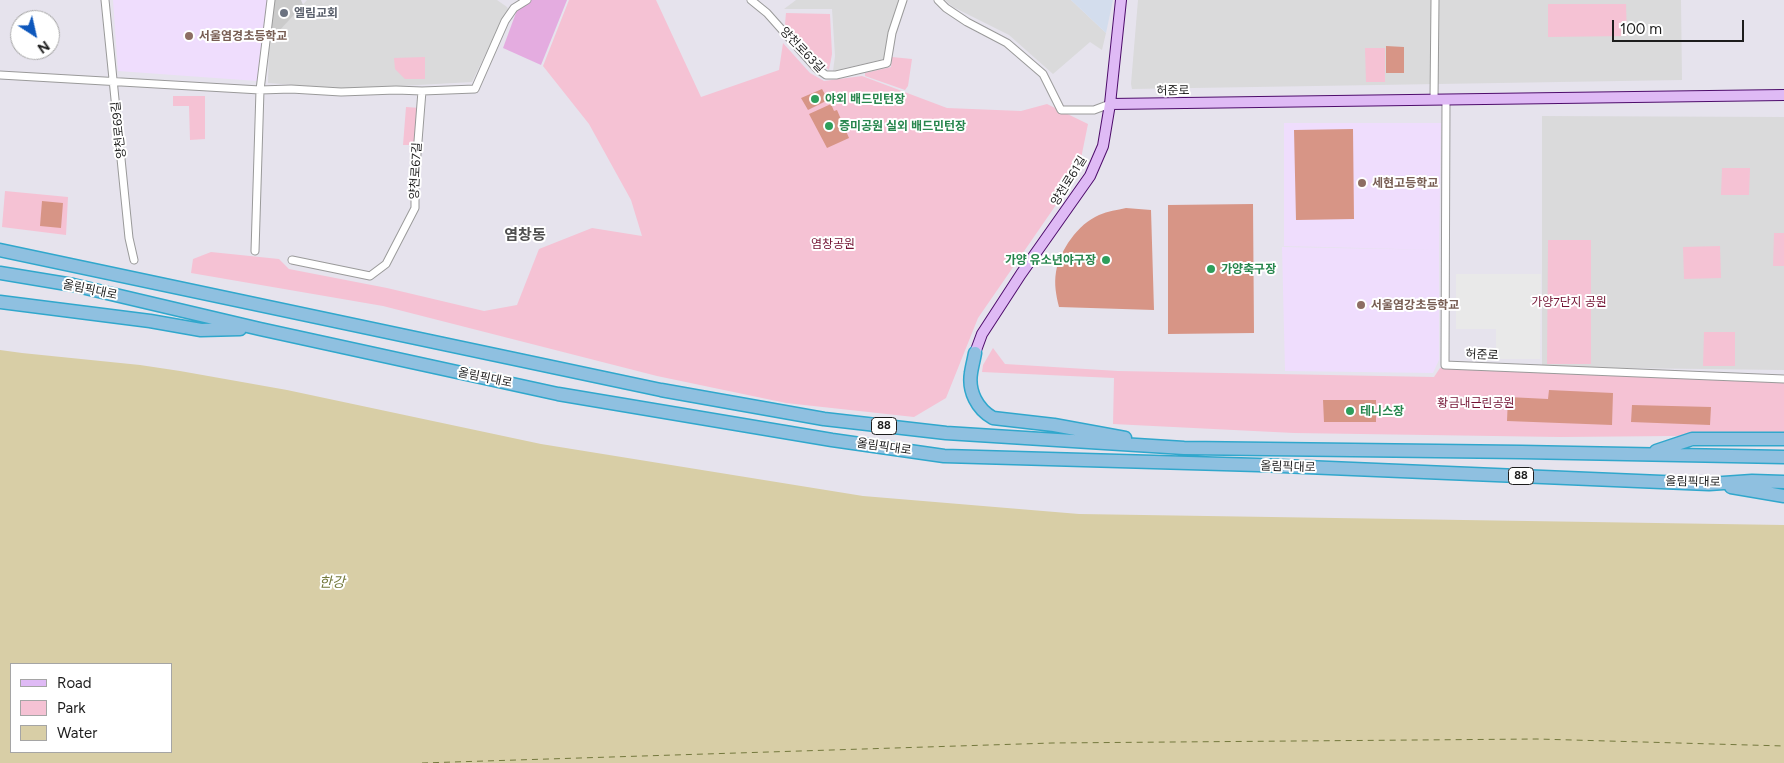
<!DOCTYPE html>
<meta charset="utf-8">
<style>
body{margin:0}
#map{position:relative;width:1784px;height:763px;overflow:hidden;background:#e6e3ed;font-family:Figtree,sans-serif}
canvas{display:block}
.legend{position:absolute;left:10px;top:663px;width:162px;height:90px;box-sizing:border-box;background:#fff;border:1px solid #a5a5a5;margin:0;padding:6px 9px;list-style:none;font-size:15px;color:#1d1d1d}
.legend li{display:flex;align-items:center;gap:10px;height:25px}
.legend b{width:25px;border:1px solid #a5a5a5}
.north{position:absolute;left:10px;top:10px;width:50px;height:50px;box-sizing:border-box;background:#fff;border:1px solid #a5a5a5;border-radius:50%;rotate:145deg;font-size:14px;font-weight:700;line-height:20px;text-align:center;color:#1d1d1d}
.north::after{content:'';display:block;margin:auto;width:18px;height:22px;background:#0d57bc;clip-path:polygon(50% 0,100% 100%,50% 72%,0 100%)}
.scale{position:absolute;left:1612px;top:20px;width:132px;height:22px;box-sizing:border-box;border:2px solid #1d1d1d;border-top:0;padding-left:6px;font-size:15px;line-height:18px;white-space:nowrap;color:#1d1d1d;-webkit-text-stroke:4px #fff;paint-order:stroke}
</style>
<div id="map">
<canvas width="1784" height="763"></canvas>
<ul class="legend">
<li><b style="height:6px;background:#dfbaf5"></b>Road</li>
<li><b style="height:14px;background:#f5c2d4"></b>Park</li>
<li><b style="height:14px;background:#d8cea6"></b>Water</li>
</ul>
<div class="north">N</div>
<div class="scale">100 m</div>
</div>
<script>
const g = document.querySelector('canvas').getContext('2d');
g.lineJoin = 'round';
function paint(path, color) {
  g.fillStyle = color;
  g.fill(path, 'evenodd');
}
function stroke(path, color, width, dash) {
  g.strokeStyle = color;
  g.lineWidth = width;
  g.lineCap = dash ? 'butt' : 'round';
  g.setLineDash(dash || []);
  g.stroke(path);
}
function write(font, color, halo, rows, align = 'center') {
  g.font = font + ' Figtree,"Noto Sans KR",sans-serif';
  g.lineWidth = 4;
  g.setLineDash([]);
  g.textBaseline = 'middle';
  g.strokeStyle = halo;
  g.fillStyle = color;
  for (const [text, x, y, turn = 0] of rows) {
    g.save();
    g.translate(x, y);
    g.rotate((+turn || 0) * Math.PI / 180);
    g.textAlign = isNaN(turn) ? turn : align;
    if (halo) g.strokeText(text, 0, 0);
    g.fillText(text, 0, 0);
    g.restore();
  }
}
paint(new Path2D(`
 M 307,0 L 497,0 L 507,7 L 509,11 L 501,22 L 472,82 L 347,89 L 268,83 L 269,42 Z
 M 796,0 L 900,0 L 889,33 L 884,59 L 833,71 L 835,56 L 832,9 L 784,9 Z
 M 945,0 L 1071,0 L 1106,33 L 1102,50 L 1090,42 L 1053,74 L 1009,35 L 953,7 Z
 M 1138,0 L 1681,0 L 1682,80 L 1132,89 L 1131,84 Z
 M 1542,116 L 1784,117 L 1784,370 L 1542,367 Z`), '#dadadb');
paint(new Path2D(`
 M 1071,0 L 1113,0 L 1106,33 Z`), '#d3dded');
paint(new Path2D(`
 M 113,0 L 268,0 L 257,81 L 118,71 Z
 M 1284,123 L 1441,123 L 1439,250 L 1284,246 Z
 M 1282,247 L 1439,250 L 1439,360 L 1433,373 L 1285,371 Z`), '#efddfd');
paint(new Path2D(`
 M 274,0 L 301,0 L 303,5 L 269,42 Z`), '#cbcbcb');
paint(new Path2D(`
 M 530,0 L 567,0 L 541,65 L 503,48 L 517,10 Z`), '#e4ace0');
paint(new Path2D(`
 M 569,0 L 656,0 L 701,97 L 779,70 L 783,43 L 810,73 L 824,81 L 862,76 L 947,108 L 1021,111 L 1047,104 L 1088,124 L 1078,173 L 978,318 L 946,398 L 914,417 L 786,403 L 657,376 L 383,306 L 191,273 L 193,259 L 211,252 L 279,259 L 289,269 L 387,288 L 484,311 L 517,305 L 539,249 L 592,228 L 642,236 L 631,200 L 589,124 L 543,66 Z
 M 1548,4 L 1626,4 L 1627,36 L 1548,37 Z
 M 786,13 L 830,14 L 832,54 L 829,70 L 814,57 L 785,24 Z
 M 1365,48 L 1385,48 L 1385,82 L 1366,82 Z
 M 425,57 L 425,79 L 405,79 L 395,69 L 394,58 Z
 M 892,57 L 912,59 L 908,86 L 905,90 L 865,76 L 865,73 L 891,67 Z
 M 173,96 L 205,96 L 205,139 L 190,140 L 189,106 L 173,106 Z
 M 406,107 L 420,108 L 417,145 L 403,145 Z
 M 1722,168 L 1750,168 L 1749,195 L 1721,195 Z
 M 5,191 L 68,197 L 66,235 L 2,227 Z
 M 1774,233 L 1784,233 L 1784,266 L 1773,266 Z
 M 1548,240 L 1591,240 L 1591,364 L 1547,364 Z
 M 1720,246 L 1721,278 L 1684,279 L 1683,247 Z
 M 1704,332 L 1735,332 L 1735,366 L 1703,366 Z
 M 993,348 L 1005,364 L 1118,371 L 1434,377 L 1440,368 L 1784,382 L 1784,435 L 1560,437 L 1294,433 L 1113,424 L 1114,378 L 982,372 L 983,365 Z`), '#f5c2d4');
paint(new Path2D(`
 M 1386,46 L 1404,47 L 1404,73 L 1386,73 Z
 M 822,89 L 828,100 L 808,110 L 801,98 Z
 M 831,104 L 834,111 L 837,110 L 849,138 L 827,148 L 809,114 Z
 M 1353,129 L 1354,219 L 1296,220 L 1294,130 Z
 M 42,201 L 63,203 L 61,228 L 40,226 Z
 M 1253,204 L 1254,333 L 1168,334 L 1168,205 Z
 M 1126,208 L 1151,210 L 1154,310 L 1059,307 C 1056,295 1054,284 1056,272 C 1060,250 1078,224 1099,215 C 1108,211 1117,210 1126,208 Z
 M 1549,390 L 1613,393 L 1612,425 L 1507,421 L 1508,397 L 1548,399 Z
 M 1323,400 L 1376,400 L 1376,422 L 1324,422 Z
 M 1632,405 L 1711,407 L 1710,425 L 1631,422 Z`), '#d79586');
paint(new Path2D(`
 M 1456,274 L 1541,274 L 1540,359 L 1496,359 L 1496,329 L 1456,329 Z`), '#e9e9e9');
paint(new Path2D(`
 M 0,350 L 22,353 L 140,365 L 180,371 L 287,390 L 541,444 L 863,496 L 1079,514 L 1784,525 L 1784,763 L 0,763 ZM 11,664 L 171,664 L 171,752 L 11,752 Z`), '#d8cea6');
stroke(new Path2D(`
 M 422,763 L 1052,743 L 1537,739 L 1784,746`), '#74793d', 1, [6, 5]);
const street = new Path2D(`
 M 105,0 L 129,238 L 134,260
 M 751,0 L 767,13 L 816,68 L 826,75 L 836,75 L 887,63 L 892,33 L 903,0
 M 938,0 L 946,8 L 967,22 L 1007,43 L 1043,74 L 1061,110 L 1094,110 L 1110,104
 M 0,75 L 260,90 L 291,89 L 341,92 L 396,90 L 422,91 L 475,89 L 505,21 L 514,8 L 527,0
 M 1446,99 L 1445,365 L 1784,379
 M 1434,100 L 1435,0
 M 255,251 L 260,90 L 271,0
 M 292,260 L 370,276 L 386,264 L 415,208 L 415,179 L 422,91`);
const secondary = new Path2D(`
 M 1110,104 L 1784,95
 M 975,353 L 982,334 L 1021,274 L 1090,176 L 1103,146 L 1110,104 L 1121,0`);
const highway = new Path2D(`
 M 0,250 L 661,390 L 824,419 L 946,433 L 1184,448 L 1521,452 L 1784,457
 M 0,273 L 73,285 L 260,329 L 558,394 L 832,440 L 944,456 L 1258,465 L 1709,484 L 1752,481 L 1784,482
 M 0,302 L 150,321 L 201,330 L 240,329
 M 975,353 C 974,359 972,366 971,373 C 968,391 977,409 993,418 L 1054,425 L 1125,438
 M 1656,451 L 1692,439 L 1784,439
 M 1731,487 L 1784,496`);
stroke(street, '#9a9a9a', 9);
stroke(secondary, '#4d0c6b', 12);
stroke(highway, '#30a7cc', 15);
stroke(street, '#fff', 7);
stroke(secondary, '#dfbaf5', 10);
stroke(highway, '#8fc0e0', 12);
for (const [x, y, r, color] of [
 [284,13,5,"#6b7280"],
 [189,36,5,"#8d6e63"],
 [815,99,5,"#2e9e5b"],
 [829,126,5,"#2e9e5b"],
 [1362,183,5,"#8d6e63"],
 [1106,260,5,"#2e9e5b"],
 [1211,269,5,"#2e9e5b"],
 [1361,305,5,"#8d6e63"],
 [1350,411,5,"#2e9e5b"]
]) {
  const dot = new Path2D();
  dot.arc(x, y, r, 0, 2 * Math.PI);
  g.fillStyle = color;
  g.fill(dot);
  stroke(dot, '#fff', 2);
}
for (const [x, y, w] of [
 [884,426,25],
 [1521,476,25]
]) {
  const box = new Path2D();
  box.roundRect(x - w / 2, y - 8.5, w, 17, 4);
  g.fillStyle = '#fff';
  g.fill(box);
  stroke(box, '#1d1d1d', 1);
}
write('bold 11px', '#1d1d1d', null, [
 ["88",884,426],
 ["88",1521,476]
]);
write('bold 12px', '#5b616d', '#fff', [
 ["엘림교회",294,13]
], 'left');
write('bold 12px', '#785e54', '#fff', [
 ["서울염경초등학교",199,36],
 ["세현고등학교",1372,183],
 ["서울염강초등학교",1371,305]
], 'left');
write('12px', '#1d1d1d', '#fff', [
 ["양천로63길",802,50,46],
 ["허준로",1173,91,-1],
 ["양천로69길",119,130,-96],
 ["양천로67길",416,171,-87],
 ["양천로61길",1069,181,-58],
 ["올림픽대로",90,290,12],
 ["허준로",1482,355,3],
 ["올림픽대로",485,378,12],
 ["올림픽대로",884,447,8],
 ["올림픽대로",1288,467,2],
 ["올림픽대로",1693,482,1]
]);
write('bold 12px', '#27864d', '#fff', [
 ["야외 배드민턴장",825,99],
 ["증미공원 실외 배드민턴장",839,126],
 ["가양 유소년야구장",1096,260,"right"],
 ["가양축구장",1221,269],
 ["테니스장",1360,411]
], 'left');
write('12px', '#731333', '#fff', [
 ["염창공원",833,244],
 ["가양7단지 공원",1569,302],
 ["황금내근린공원",1476,403]
]);
write('italic 14px', '#74793d', '#fff', [
 ["한강",332,583]
]);
write('bold 15px', '#505050', '#fff', [
 ["염창동",525,236]
]);
</script>
